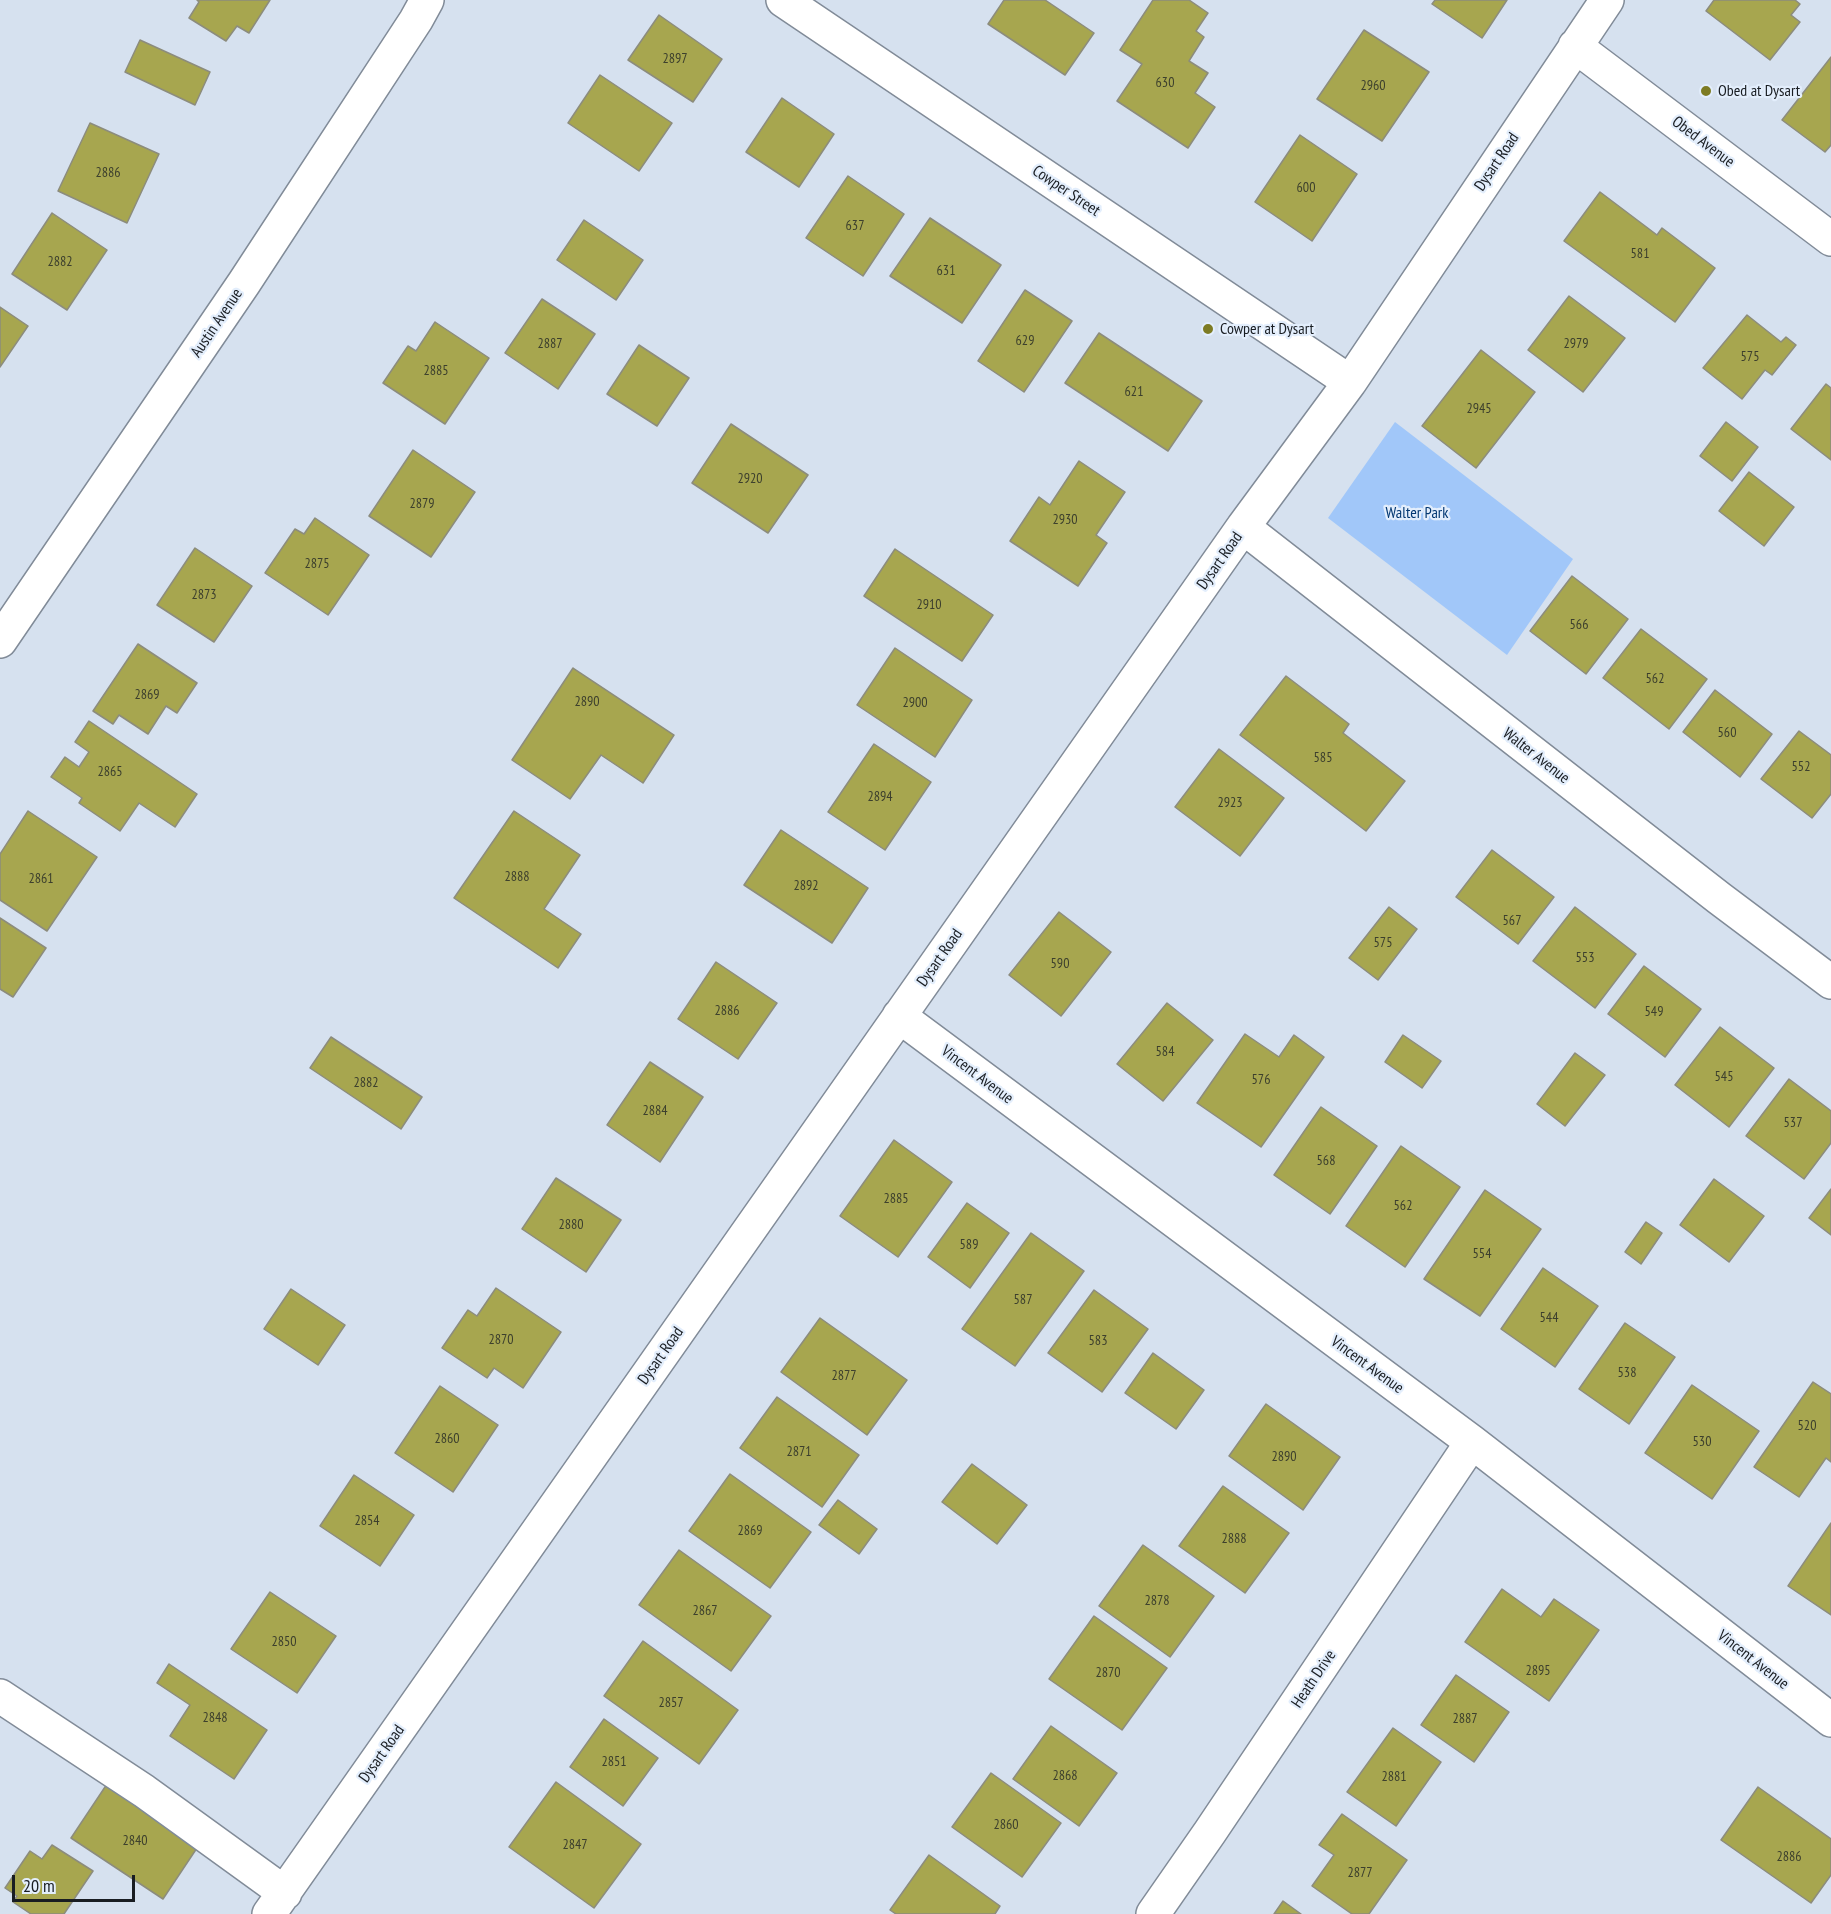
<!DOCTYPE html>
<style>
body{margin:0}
#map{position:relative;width:1831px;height:1914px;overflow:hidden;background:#d6e1ef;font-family:"PT Sans Narrow",sans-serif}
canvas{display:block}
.scale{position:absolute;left:12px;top:1875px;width:123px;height:27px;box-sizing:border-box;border:3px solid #191d22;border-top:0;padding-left:8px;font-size:18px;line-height:21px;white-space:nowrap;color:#191d22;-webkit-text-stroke:4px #e3eefc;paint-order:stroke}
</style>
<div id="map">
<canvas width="1831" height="1914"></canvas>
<div class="scale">20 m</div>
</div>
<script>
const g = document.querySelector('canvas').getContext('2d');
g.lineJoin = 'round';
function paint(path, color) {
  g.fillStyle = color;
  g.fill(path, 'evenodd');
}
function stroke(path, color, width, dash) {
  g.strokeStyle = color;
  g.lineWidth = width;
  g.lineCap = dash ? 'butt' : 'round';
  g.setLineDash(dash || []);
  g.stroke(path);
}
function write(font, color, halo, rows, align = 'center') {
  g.font = font + ' "PT Sans Narrow",sans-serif';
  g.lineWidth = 4.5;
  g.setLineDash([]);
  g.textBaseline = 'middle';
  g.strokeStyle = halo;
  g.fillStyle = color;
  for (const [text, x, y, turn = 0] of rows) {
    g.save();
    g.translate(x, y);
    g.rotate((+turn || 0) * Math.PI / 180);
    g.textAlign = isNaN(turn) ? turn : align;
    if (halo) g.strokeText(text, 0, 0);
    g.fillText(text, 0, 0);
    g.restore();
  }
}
paint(new Path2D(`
 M 1395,422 L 1573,559 L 1507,655 L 1328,518 Z`), '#a1c7f9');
const building = new Path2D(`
 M 197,0 L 270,0 L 249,33 L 237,26 L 226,41 L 189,18 L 199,2 Z
 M 1004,0 L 1045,0 L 1094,33 L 1065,75 L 988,24 Z
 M 1153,0 L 1189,0 L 1208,13 L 1196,31 L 1204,37 L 1189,61 L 1208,73 L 1195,93 L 1215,107 L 1188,148 L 1117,101 L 1142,64 L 1120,50 Z
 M 1435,0 L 1507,0 L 1482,38 L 1432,4 Z
 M 1714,0 L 1795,0 L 1800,4 L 1791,15 L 1800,22 L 1770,60 L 1706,11 Z
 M 659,15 L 722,59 L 693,102 L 628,60 Z
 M 1364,30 L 1429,72 L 1382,141 L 1317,99 Z
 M 140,40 L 210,72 L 195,105 L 125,72 Z
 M 1831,57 L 1831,145 L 1825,152 L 1782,120 Z
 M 600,75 L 672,123 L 639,171 L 568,123 Z
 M 782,98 L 834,134 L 799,187 L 746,152 Z
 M 90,123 L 159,154 L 127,223 L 58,191 Z
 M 1300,135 L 1357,174 L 1312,241 L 1255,202 Z
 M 848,176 L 904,214 L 863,276 L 806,238 Z
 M 1600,192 L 1657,235 L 1662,228 L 1715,268 L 1675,322 L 1564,241 Z
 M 52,213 L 107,250 L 67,310 L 12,274 Z
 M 930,218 L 1001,265 L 962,323 L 890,276 Z
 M 584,220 L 643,260 L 616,300 L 557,260 Z
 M 1025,290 L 1072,321 L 1024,392 L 978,361 Z
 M 1569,296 L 1625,338 L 1583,392 L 1528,350 Z
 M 542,299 L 595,334 L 558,389 L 505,353 Z
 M 0,307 L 28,326 L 0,367 Z
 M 1747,315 L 1781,342 L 1786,337 L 1796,345 L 1772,375 L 1765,370 L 1742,399 L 1703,368 Z
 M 435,322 L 489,358 L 445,424 L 383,383 L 408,346 L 416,351 Z
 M 1099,333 L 1202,401 L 1168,451 L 1065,383 Z
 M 639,345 L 689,378 L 657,426 L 607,394 Z
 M 1481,350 L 1535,392 L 1476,468 L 1422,426 Z
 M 1826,384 L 1831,388 L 1831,460 L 1791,429 Z
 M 1726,422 L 1758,447 L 1732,481 L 1700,456 Z
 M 731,424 L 808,475 L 768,533 L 692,483 Z
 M 413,450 L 475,492 L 431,557 L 369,516 Z
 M 1079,461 L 1125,492 L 1096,535 L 1107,543 L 1078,586 L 1010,541 L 1039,497 L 1050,505 Z
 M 1749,472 L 1794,507 L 1764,546 L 1719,511 Z
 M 315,518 L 369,555 L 328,615 L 265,573 L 295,529 L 304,534 Z
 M 195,548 L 252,586 L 214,642 L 157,605 Z
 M 895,549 L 993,615 L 962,661 L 864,596 Z
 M 1572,576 L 1628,619 L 1586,674 L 1530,631 Z
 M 1641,629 L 1707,679 L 1669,729 L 1603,678 Z
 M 138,644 L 197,683 L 177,713 L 166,706 L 148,734 L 119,715 L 113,724 L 93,711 Z
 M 895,648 L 972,700 L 935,757 L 857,705 Z
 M 573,668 L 674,735 L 643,783 L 601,755 L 570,799 L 512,760 Z
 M 1286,676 L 1349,724 L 1343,733 L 1405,781 L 1366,831 L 1240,735 Z
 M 1715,690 L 1772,734 L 1740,777 L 1683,732 Z
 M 89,721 L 197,794 L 175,827 L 139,803 L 120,831 L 79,803 L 82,798 L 51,777 L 65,757 L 79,767 L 89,752 L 75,742 Z
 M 1799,731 L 1831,755 L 1831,794 L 1812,818 L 1761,779 Z
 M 874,744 L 931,782 L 885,850 L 828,812 Z
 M 1219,749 L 1284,798 L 1240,856 L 1175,807 Z
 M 28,811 L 97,857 L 47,931 L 0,900 L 0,854 Z
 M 514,811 L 580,855 L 544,909 L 581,934 L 558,968 L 454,898 Z
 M 781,830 L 868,888 L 832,943 L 744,885 Z
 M 1492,850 L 1554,897 L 1518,944 L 1456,897 Z
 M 1389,907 L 1417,929 L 1378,980 L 1349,958 Z
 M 1575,907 L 1636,954 L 1595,1008 L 1533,961 Z
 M 1059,912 L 1111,952 L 1061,1016 L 1009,975 Z
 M 0,918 L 46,948 L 13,997 L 0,989 Z
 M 716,962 L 777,1003 L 738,1059 L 678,1019 Z
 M 1644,966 L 1701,1009 L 1665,1057 L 1608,1014 Z
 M 1167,1003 L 1213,1040 L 1163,1101 L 1117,1064 Z
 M 1720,1027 L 1774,1068 L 1729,1127 L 1675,1085 Z
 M 1245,1034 L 1279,1057 L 1294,1035 L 1324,1057 L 1261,1147 L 1197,1103 Z
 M 1403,1035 L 1441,1061 L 1422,1088 L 1385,1062 Z
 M 331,1037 L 422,1097 L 401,1129 L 310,1068 Z
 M 1575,1053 L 1605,1075 L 1565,1126 L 1537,1104 Z
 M 650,1062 L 703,1097 L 660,1162 L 607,1125 Z
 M 1789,1079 L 1831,1111 L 1831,1143 L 1804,1179 L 1746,1136 Z
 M 1321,1107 L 1377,1146 L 1330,1214 L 1274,1175 Z
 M 894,1140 L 952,1182 L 898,1257 L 840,1216 Z
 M 1401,1146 L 1460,1187 L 1405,1267 L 1346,1226 Z
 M 556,1178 L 621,1220 L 586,1272 L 522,1229 Z
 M 1714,1179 L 1764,1216 L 1729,1262 L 1680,1225 Z
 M 1831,1189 L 1831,1235 L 1809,1218 Z
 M 1485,1190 L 1541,1229 L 1480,1316 L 1424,1279 Z
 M 967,1203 L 1009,1233 L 970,1288 L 928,1257 Z
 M 1646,1222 L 1662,1233 L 1641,1264 L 1625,1252 Z
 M 1031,1233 L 1084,1271 L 1015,1366 L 962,1329 Z
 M 1543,1268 L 1598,1306 L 1555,1367 L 1501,1329 Z
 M 496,1288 L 561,1332 L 523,1388 L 494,1368 L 487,1378 L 442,1348 L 468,1310 L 477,1316 Z
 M 291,1289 L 345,1325 L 318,1365 L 264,1329 Z
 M 1094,1290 L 1148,1329 L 1102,1392 L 1048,1353 Z
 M 820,1318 L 907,1380 L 867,1435 L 781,1372 Z
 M 1625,1323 L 1675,1357 L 1629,1424 L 1579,1389 Z
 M 1153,1353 L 1204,1390 L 1176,1429 L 1125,1393 Z
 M 1813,1382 L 1831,1394 L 1831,1462 L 1826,1458 L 1799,1497 L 1754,1467 Z
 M 1692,1385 L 1759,1431 L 1712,1499 L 1645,1453 Z
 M 440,1386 L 498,1425 L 453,1492 L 395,1453 Z
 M 777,1397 L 859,1455 L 822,1507 L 740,1448 Z
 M 1266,1404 L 1340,1457 L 1303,1510 L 1229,1456 Z
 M 972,1464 L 1027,1505 L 997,1544 L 942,1502 Z
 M 730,1474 L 811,1532 L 770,1588 L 689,1531 Z
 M 354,1475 L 414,1515 L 380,1566 L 320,1526 Z
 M 1223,1486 L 1289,1533 L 1245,1593 L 1179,1546 Z
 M 838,1500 L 877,1529 L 859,1554 L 819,1525 Z
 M 1831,1523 L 1831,1615 L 1788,1586 Z
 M 1143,1545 L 1214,1596 L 1170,1657 L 1099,1606 Z
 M 679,1550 L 771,1616 L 731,1671 L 639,1605 Z
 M 1502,1589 L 1541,1617 L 1554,1599 L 1599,1630 L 1549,1701 L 1465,1642 Z
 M 270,1592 L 336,1636 L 297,1693 L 231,1649 Z
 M 1094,1616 L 1167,1668 L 1122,1730 L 1049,1679 Z
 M 643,1641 L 738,1710 L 699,1764 L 604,1696 Z
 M 169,1664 L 267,1730 L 234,1779 L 170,1736 L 190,1705 L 157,1683 Z
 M 1456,1675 L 1509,1712 L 1474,1762 L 1421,1725 Z
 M 604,1719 L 658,1758 L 623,1806 L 570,1767 Z
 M 1051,1726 L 1117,1773 L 1079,1826 L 1013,1779 Z
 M 1393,1728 L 1441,1762 L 1396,1826 L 1347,1792 Z
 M 991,1773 L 1061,1823 L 1022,1877 L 952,1827 Z
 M 556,1782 L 641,1844 L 594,1908 L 509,1847 Z
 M 107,1784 L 199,1845 L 163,1899 L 71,1838 Z
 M 1758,1787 L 1831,1839 L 1831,1875 L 1811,1903 L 1721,1840 Z
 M 1342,1814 L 1407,1860 L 1369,1914 L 1352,1914 L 1312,1886 L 1334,1855 L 1319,1845 Z
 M 52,1845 L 93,1871 L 64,1914 L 31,1914 L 13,1902 L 17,1896 L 5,1888 L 30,1851 L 42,1859 Z
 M 929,1855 L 1000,1906 L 995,1914 L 896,1914 L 890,1910 Z
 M 1283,1901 L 1301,1914 L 1274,1914 Z`);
paint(building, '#a7a64f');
stroke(building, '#8c8c7d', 1.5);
const minor = new Path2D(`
 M 783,0 L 1350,382
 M 1575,46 L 1831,239
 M 1243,527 L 1719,898 L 1831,982
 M 0,641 L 244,283 L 416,20 L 427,0
 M 899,1016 L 1472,1442 L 1831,1720
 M 0,1696 L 144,1791 L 285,1893
 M 269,1914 L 1243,527 L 1350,382 L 1607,0
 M 1153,1914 L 1210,1832 L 1472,1442`);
stroke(minor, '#818b98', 36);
stroke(minor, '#fff', 33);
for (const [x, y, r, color] of [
 [1706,91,6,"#7d7b23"],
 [1208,329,6,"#7d7b23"]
]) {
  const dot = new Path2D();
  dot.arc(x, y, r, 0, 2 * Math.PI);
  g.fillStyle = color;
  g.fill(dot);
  stroke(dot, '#e3eefc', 2);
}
write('14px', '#3c3f2d', null, [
 ["2897",675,59],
 ["630",1165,83],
 ["2960",1373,86],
 ["2886",108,173],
 ["600",1306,188],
 ["637",855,226],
 ["581",1640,254],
 ["2882",60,262],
 ["631",946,271],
 ["629",1025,341],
 ["2887",550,344],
 ["2979",1576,344],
 ["575",1750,357],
 ["2885",436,371],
 ["621",1134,392],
 ["2945",1479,409],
 ["2920",750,479],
 ["2879",422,504],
 ["2930",1065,520],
 ["2875",317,564],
 ["2873",204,595],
 ["2910",929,605],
 ["566",1579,625],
 ["562",1655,679],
 ["2869",147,695],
 ["2890",587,702],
 ["2900",915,703],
 ["560",1727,733],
 ["585",1323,758],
 ["552",1801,767],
 ["2865",110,772],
 ["2894",880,797],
 ["2923",1230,803],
 ["2888",517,877],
 ["2861",41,879],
 ["2892",806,886],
 ["567",1512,921],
 ["575",1383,943],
 ["553",1585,958],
 ["590",1060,964],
 ["2886",727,1011],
 ["549",1654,1012],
 ["584",1165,1052],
 ["545",1724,1077],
 ["576",1261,1080],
 ["2882",366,1083],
 ["2884",655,1111],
 ["537",1793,1123],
 ["568",1326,1161],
 ["2885",896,1199],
 ["562",1403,1206],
 ["2880",571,1225],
 ["589",969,1245],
 ["554",1482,1254],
 ["587",1023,1300],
 ["544",1549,1318],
 ["2870",501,1340],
 ["583",1098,1341],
 ["538",1627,1373],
 ["2877",844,1376],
 ["520",1807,1426],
 ["2860",447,1439],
 ["530",1702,1442],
 ["2871",799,1452],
 ["2890",1284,1457],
 ["2854",367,1521],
 ["2869",750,1531],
 ["2888",1234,1539],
 ["2878",1157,1601],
 ["2867",705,1611],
 ["2850",284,1642],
 ["2895",1538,1671],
 ["2870",1108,1673],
 ["2857",671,1703],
 ["2848",215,1718],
 ["2887",1465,1719],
 ["2851",614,1762],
 ["2868",1065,1776],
 ["2881",1394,1777],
 ["2860",1006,1825],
 ["2840",135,1841],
 ["2847",575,1845],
 ["2886",1789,1857],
 ["2877",1360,1873]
]);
write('16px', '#191d22', '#e3eefc', [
 ["Obed at Dysart",1718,91],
 ["Cowper at Dysart",1220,329]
], 'left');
write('16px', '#191d22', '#e3eefc', [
 ["Obed Avenue",1703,142,37],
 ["Dysart Road",1497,162,-56],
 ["Cowper Street",1066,191,34],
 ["Austin Avenue",217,323,-56],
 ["Dysart Road",1220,561,-55],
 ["Walter Avenue",1536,756,38],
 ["Dysart Road",940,958,-55],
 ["Vincent Avenue",977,1075,37],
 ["Dysart Road",661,1356,-55],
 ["Vincent Avenue",1367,1365,36],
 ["Vincent Avenue",1753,1660,38],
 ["Heath Drive",1314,1679,-56],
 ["Dysart Road",382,1754,-55]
]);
write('16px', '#033872', '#e3eefc', [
 ["Walter Park",1417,513]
]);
</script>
